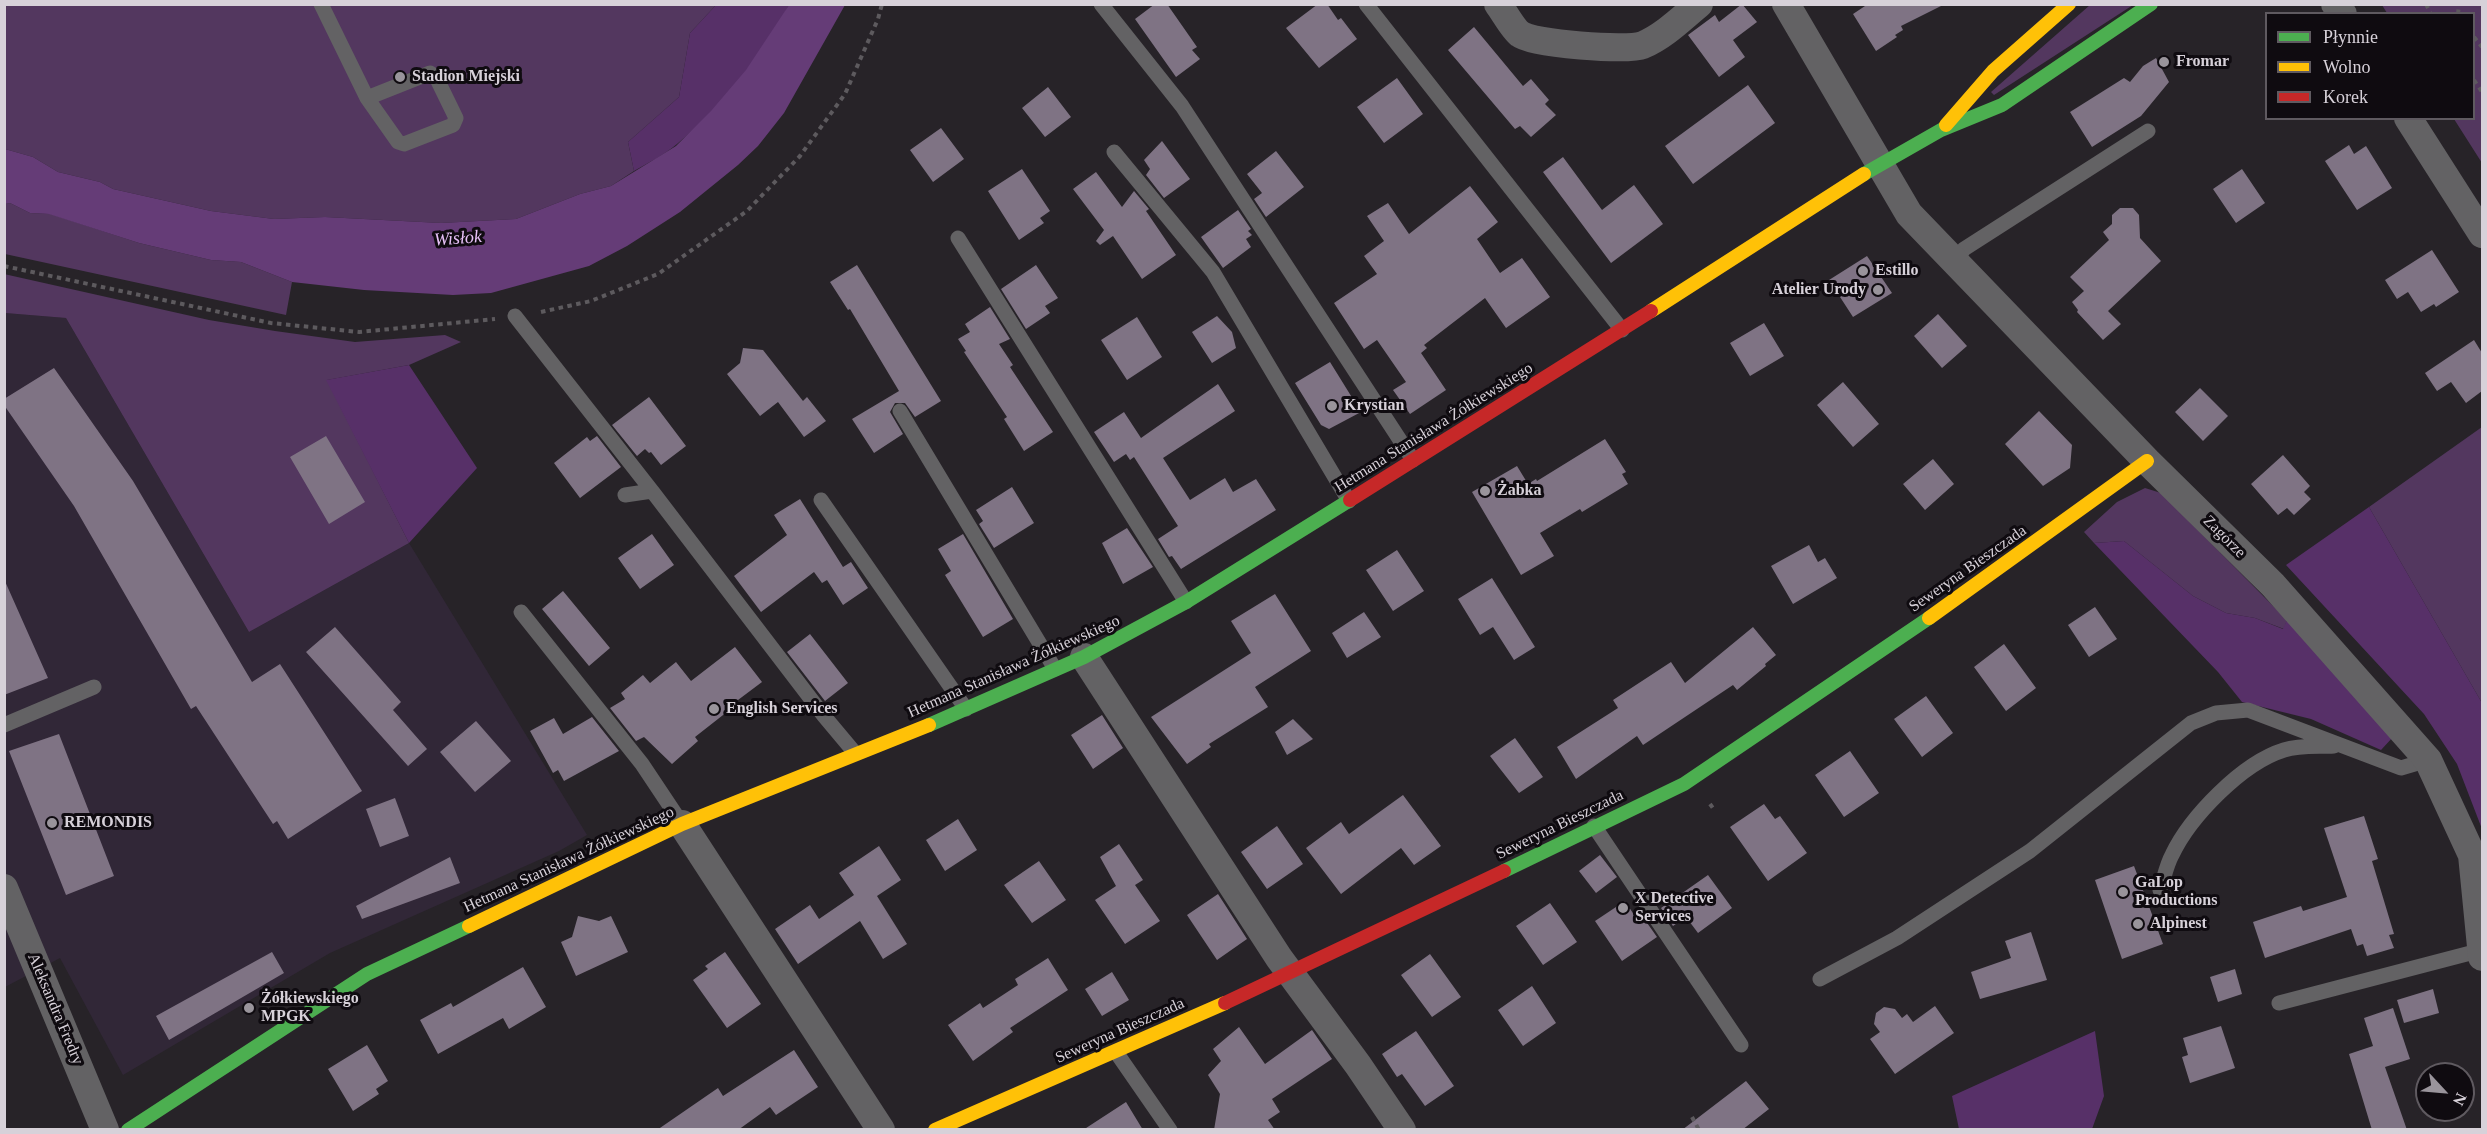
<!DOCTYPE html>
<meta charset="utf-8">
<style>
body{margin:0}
#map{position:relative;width:2487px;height:1134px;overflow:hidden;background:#272328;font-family:"Times New Roman",serif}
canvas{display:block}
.frame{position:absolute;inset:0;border:6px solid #d7d1d9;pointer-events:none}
.legend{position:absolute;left:2265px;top:12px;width:210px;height:108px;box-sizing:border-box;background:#0f0b10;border:2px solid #5f5a60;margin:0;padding:8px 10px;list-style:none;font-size:18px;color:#d7d1d9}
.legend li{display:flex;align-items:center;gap:12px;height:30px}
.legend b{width:30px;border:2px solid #5f5a60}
.north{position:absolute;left:2415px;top:1062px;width:60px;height:60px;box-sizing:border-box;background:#0f0b10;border:2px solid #5f5a60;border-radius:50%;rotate:116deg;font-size:16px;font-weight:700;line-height:24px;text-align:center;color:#d7d1d9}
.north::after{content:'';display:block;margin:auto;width:21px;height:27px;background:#99949b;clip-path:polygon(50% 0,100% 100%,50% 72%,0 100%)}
</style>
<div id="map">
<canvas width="2487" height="1134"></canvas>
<div class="frame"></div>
<ul class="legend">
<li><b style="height:8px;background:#4caf50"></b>Płynnie</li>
<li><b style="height:8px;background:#ffc107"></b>Wolno</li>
<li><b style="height:8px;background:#c62828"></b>Korek</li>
</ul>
<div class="north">N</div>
</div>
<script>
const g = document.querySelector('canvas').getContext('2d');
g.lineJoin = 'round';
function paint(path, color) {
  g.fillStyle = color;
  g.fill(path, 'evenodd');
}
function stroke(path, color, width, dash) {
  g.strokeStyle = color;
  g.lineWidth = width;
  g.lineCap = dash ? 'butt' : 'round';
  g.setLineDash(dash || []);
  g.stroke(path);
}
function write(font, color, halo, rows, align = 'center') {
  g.font = font + ' "Times New Roman",serif';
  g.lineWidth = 6;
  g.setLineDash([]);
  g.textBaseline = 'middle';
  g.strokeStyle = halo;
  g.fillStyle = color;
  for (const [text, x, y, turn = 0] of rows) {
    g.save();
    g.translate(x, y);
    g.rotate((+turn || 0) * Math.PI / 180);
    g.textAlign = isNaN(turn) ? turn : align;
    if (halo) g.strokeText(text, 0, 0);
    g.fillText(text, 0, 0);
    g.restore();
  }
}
paint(new Path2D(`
 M 5,313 L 66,318 L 249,632 L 409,543 L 587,835 L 559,851 L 330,953 L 123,1075 L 60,958 L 5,987 Z`), '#312737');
paint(new Path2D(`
 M 4,5 L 716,5 L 690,33 L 679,97 L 628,142 L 634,171 L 611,186 L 580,194 L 516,219 L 441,223 L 325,217 L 274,219 L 211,211 L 113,189 L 100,182 L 58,172 L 33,157 L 5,149 Z
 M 2090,5 L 2133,5 L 1994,95 L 1991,92 Z
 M 2382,5 L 2482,5 L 2482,163 L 2454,119 L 2474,118 L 2474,14 L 2387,13 Z
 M 10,203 L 30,213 L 51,214 L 139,243 L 211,260 L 241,262 L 292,282 L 286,315 L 5,254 L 4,204 Z
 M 4,274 L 209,320 L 275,331 L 355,342 L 445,335 L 461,342 L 409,365 L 327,380 L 409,543 L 249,632 L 66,318 L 5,313 Z
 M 2482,427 L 2482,703 L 2369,507 Z
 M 2145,488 L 2161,493 L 2287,620 L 2284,629 L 2255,618 L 2226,613 L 2193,596 L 2124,541 L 2094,543 L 2084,532 L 2117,502 Z`), '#53375f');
paint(new Path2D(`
 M 716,5 L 789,5 C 762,56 721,107 677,144 C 664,155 648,163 634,171 L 628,142 L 679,97 L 690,33 Z
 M 409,365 L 477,468 L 409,543 L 326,380 Z
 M 2369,507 L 2482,703 L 2482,829 L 2457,764 L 2424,714 L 2286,565 Z
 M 2124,541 L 2193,596 L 2226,613 L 2255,618 L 2283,629 L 2287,620 L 2393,737 L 2381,750 L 2311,719 L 2242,702 L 2218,672 L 2094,543 Z
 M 2095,1031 L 2104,1096 L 2092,1129 L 1959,1129 L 1952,1096 Z`), '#573068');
paint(new Path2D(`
 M 789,5 L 845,5 L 784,113 L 758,146 L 738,165 L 680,212 L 627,246 L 589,266 L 491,293 L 453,295 L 364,290 L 292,282 L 241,262 L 211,260 L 139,243 L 49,214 L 30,213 L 10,203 L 5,204 L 5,149 L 33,157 L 58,172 L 100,182 L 113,189 L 211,211 L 274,219 L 325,217 L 441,223 L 516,219 L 580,194 L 611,186 L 676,146 L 711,111 L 746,70 Z`), '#653c77');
paint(new Path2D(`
 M 1155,4 L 1167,4 L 1197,47 L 1192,50 L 1200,59 L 1176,77 L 1135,19 Z
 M 1318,4 L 1327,4 L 1338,20 L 1341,18 L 1357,39 L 1319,68 L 1286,28 Z
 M 1742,4 L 1757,22 L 1733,40 L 1745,57 L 1719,77 L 1688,35 L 1715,15 L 1719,22 Z
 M 1868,4 L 1945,4 L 1901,26 L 1903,30 L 1895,35 L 1897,37 L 1876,51 L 1853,14 Z
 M 1474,27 L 1523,86 L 1531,79 L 1549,100 L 1545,104 L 1556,115 L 1531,137 L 1520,126 L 1515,129 L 1448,50 Z
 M 2156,58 L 2169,82 L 2141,116 L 2092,147 L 2070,112 L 2124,78 L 2130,82 L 2143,66 Z
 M 1397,78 L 1423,114 L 1384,143 L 1357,107 Z
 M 1748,85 L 1775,123 L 1693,184 L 1665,146 Z
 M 1048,87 L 1071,117 L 1045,137 L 1022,108 Z
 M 941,128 L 964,159 L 933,182 L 910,150 Z
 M 1162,141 L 1190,179 L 1164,198 L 1146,175 L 1150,169 L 1144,160 Z
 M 2349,145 L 2354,154 L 2366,146 L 2392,188 L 2357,210 L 2325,161 Z
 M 1276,151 L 1304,187 L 1266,217 L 1254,199 L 1262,193 L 1247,174 Z
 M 1563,157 L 1602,210 L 1634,185 L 1663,224 L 1611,263 L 1543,172 Z
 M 1022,169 L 1050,211 L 1040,218 L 1044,223 L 1019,240 L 988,191 Z
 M 2242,169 L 2265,203 L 2236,223 L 2213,189 Z
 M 1096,172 L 1122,207 L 1134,191 L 1149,209 L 1146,211 L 1176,255 L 1142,279 L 1113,236 L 1100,245 L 1096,241 L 1104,230 L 1073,189 Z
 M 1470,186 L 1498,222 L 1477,239 L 1500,273 L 1522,258 L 1550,297 L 1506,328 L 1485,298 L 1424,345 L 1427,348 L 1421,353 L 1446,390 L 1410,414 L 1393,390 L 1406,382 L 1377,340 L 1364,349 L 1334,303 L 1377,274 L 1364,256 L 1384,241 L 1367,216 L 1388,203 L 1409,234 Z
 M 2120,208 L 2133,208 L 2139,215 L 2140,238 L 2161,261 L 2108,311 L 2121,324 L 2103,340 L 2077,312 L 2078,310 L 2072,302 L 2084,291 L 2070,277 L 2109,240 L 2103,232 L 2112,224 L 2112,215 Z
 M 1238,210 L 1251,229 L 1248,231 L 1252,235 L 1246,239 L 1251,247 L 1223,268 L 1201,237 Z
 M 2432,250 L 2459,292 L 2436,307 L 2434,304 L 2421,312 L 2408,292 L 2397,299 L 2385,280 Z
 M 1867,256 L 1892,293 L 1853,317 L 1829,280 Z
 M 857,265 L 941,401 L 915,417 L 905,403 L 895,403 L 890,412 L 903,434 L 874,453 L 852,419 L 899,391 L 850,309 L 848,310 L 830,282 Z
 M 1036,265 L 1058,298 L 1045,306 L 1050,313 L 1026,329 L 1001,289 Z
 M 990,307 L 1010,339 L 999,344 L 1013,365 L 1010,367 L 1053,432 L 1024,451 L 1004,419 L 1007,417 L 964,352 L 966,351 L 958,339 L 970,332 L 965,324 Z
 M 1938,314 L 1967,346 L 1942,368 L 1914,336 Z
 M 1217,316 L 1232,332 L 1236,348 L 1212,363 L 1192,332 Z
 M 1137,317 L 1162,357 L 1127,380 L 1101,340 Z
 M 1764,323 L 1784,356 L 1750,376 L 1730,343 Z
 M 2474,340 L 2482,353 L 2482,391 L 2466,403 L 2451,382 L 2437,391 L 2425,373 Z
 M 743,348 L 763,350 L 803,401 L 807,397 L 826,421 L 804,437 L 778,402 L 760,416 L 727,374 L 740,363 Z
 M 1330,362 L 1361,412 L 1329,429 L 1321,425 L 1295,383 Z
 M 54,368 L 133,481 L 252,682 L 280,664 L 362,791 L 288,839 L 277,821 L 273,824 L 196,706 L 191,709 L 74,506 L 4,405 L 4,399 Z
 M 1843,382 L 1879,424 L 1853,447 L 1817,405 Z
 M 1218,384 L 1235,411 L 1163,458 L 1190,500 L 1225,478 L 1233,492 L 1256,479 L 1276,510 L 1181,569 L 1172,556 L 1169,557 L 1158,539 L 1178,526 L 1134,457 L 1130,460 L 1126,454 L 1114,462 L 1094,432 L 1124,412 L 1141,438 Z
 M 2200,388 L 2228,416 L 2203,441 L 2175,412 Z
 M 649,397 L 686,446 L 661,465 L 651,452 L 649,453 L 645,449 L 637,456 L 612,425 Z
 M 2039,411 L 2072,445 L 2070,468 L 2043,486 L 2005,444 Z
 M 326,436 L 365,502 L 329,524 L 290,457 Z
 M 597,436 L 621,467 L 580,498 L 554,463 L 587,437 L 590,441 Z
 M 1605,439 L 1626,472 L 1622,474 L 1628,484 L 1582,512 L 1580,509 L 1540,533 L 1554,556 L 1521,575 L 1472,492 L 1517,466 L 1528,484 L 1536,479 L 1537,481 Z
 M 2283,455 L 2310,486 L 2304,492 L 2311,499 L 2294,515 L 2287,508 L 2278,515 L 2251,484 Z
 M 1933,459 L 1954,484 L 1925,510 L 1903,484 Z
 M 1012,487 L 1034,523 L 994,548 L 979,524 L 983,521 L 976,510 Z
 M 800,499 L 843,567 L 851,562 L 868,588 L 843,605 L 827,580 L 822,583 L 814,572 L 761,612 L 734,576 L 787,535 L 774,515 Z
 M 1127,528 L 1153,567 L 1123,584 L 1102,543 Z
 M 652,534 L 674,565 L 640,589 L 618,558 Z
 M 963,534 L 1013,619 L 983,637 L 945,575 L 951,571 L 938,549 Z
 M 1809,545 L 1818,562 L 1825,558 L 1837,578 L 1793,604 L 1771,566 Z
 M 1397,550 L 1424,591 L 1393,611 L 1366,570 Z
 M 1492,578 L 1535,647 L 1514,660 L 1493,627 L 1480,635 L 1458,599 Z
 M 4,579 L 48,678 L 4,695 Z
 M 563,591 L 610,648 L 589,666 L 542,609 Z
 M 1275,594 L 1311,651 L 1255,687 L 1268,707 L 1209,744 L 1211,747 L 1187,764 L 1151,717 L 1251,653 L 1231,621 Z
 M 2095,607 L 2117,639 L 2089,657 L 2068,625 Z
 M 1364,612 L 1381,637 L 1347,658 L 1332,633 Z
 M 335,627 L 401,702 L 393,710 L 427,749 L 408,766 L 306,652 Z
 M 1753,627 L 1776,655 L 1765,664 L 1766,666 L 1737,690 L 1733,685 L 1643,745 L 1637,736 L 1576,779 L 1557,747 L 1618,708 L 1613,700 L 1671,662 L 1685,683 Z
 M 810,634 L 848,683 L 825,701 L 787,652 Z
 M 2004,644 L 2036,688 L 2006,711 L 1974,667 Z
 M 735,647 L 762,682 L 730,706 L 732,708 L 695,737 L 698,741 L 672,764 L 644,737 L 636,741 L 610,708 L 625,699 L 621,693 L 643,675 L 650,683 L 676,662 L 691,681 Z
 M 1926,696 L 1953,733 L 1922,757 L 1894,719 Z
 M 1102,715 L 1123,748 L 1093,769 L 1071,735 Z
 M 592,717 L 619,751 L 564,781 L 558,770 L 553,773 L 530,731 L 554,718 L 563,734 Z
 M 1293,719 L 1313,739 L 1287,755 L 1275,732 Z
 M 476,721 L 511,761 L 475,792 L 440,752 Z
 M 59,734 L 114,876 L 66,895 L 9,751 Z
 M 1515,738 L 1543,777 L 1519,793 L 1490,756 Z
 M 1850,751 L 1879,793 L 1844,817 L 1815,775 Z
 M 1403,795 L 1441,846 L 1414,865 L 1401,848 L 1341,894 L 1306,848 L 1341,822 L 1349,834 Z
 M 395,798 L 409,836 L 380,847 L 366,809 Z
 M 1764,804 L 1775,819 L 1780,816 L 1807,853 L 1768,881 L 1730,827 Z
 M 2364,816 L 2378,859 L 2372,861 L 2394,934 L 2389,935 L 2394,948 L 2367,956 L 2363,944 L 2357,946 L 2351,929 L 2265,958 L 2253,922 L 2301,906 L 2303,911 L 2347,897 L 2324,828 Z
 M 958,819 L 977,850 L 945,871 L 926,840 Z
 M 1277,826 L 1303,864 L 1267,889 L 1241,852 Z
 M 1119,844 L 1143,880 L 1135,885 L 1160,921 L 1125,944 L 1095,900 L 1116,886 L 1100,857 Z
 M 879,846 L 901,880 L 877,896 L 907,944 L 883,959 L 860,921 L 798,964 L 775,929 L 810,905 L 819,919 L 854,895 L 839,873 Z
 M 1600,855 L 1617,877 L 1596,893 L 1579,871 Z
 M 450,857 L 460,883 L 362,919 L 356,906 Z
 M 1039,861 L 1066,900 L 1032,923 L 1004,885 Z
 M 2134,866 L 2163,944 L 2122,959 L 2095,880 Z
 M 1708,875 L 1732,908 L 1698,933 L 1686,917 L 1673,926 L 1661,908 Z
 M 1218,894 L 1247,939 L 1217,960 L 1187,915 Z
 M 1625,901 L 1640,924 L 1645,920 L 1657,937 L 1622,961 L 1595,921 Z
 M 1550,903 L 1577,942 L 1543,965 L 1516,926 Z
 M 578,916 L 599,921 L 611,916 L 628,952 L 576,976 L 561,942 L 572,937 Z
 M 2031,932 L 2047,980 L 1980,999 L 1971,972 L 2011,958 L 2005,941 Z
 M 272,952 L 284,973 L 169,1040 L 156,1016 Z
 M 725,952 L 761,1004 L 727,1028 L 693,980 L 708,969 L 705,966 Z
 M 1430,954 L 1461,997 L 1432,1017 L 1401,975 Z
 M 1048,958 L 1068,990 L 1010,1028 L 1013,1032 L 973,1061 L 948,1025 L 980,1003 L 983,1008 L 1018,985 L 1015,979 Z
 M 523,967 L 546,1007 L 509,1029 L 503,1018 L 438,1054 L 420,1020 L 451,1003 L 453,1007 Z
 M 2235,969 L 2242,994 L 2218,1002 L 2210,977 Z
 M 1112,972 L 1129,1000 L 1102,1016 L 1085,989 Z
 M 1532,986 L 1556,1023 L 1523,1046 L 1498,1010 Z
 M 2433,989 L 2439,1013 L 2404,1023 L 2397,1000 Z
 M 1935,1006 L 1954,1033 L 1895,1074 L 1870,1039 L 1880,1032 L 1874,1024 L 1876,1013 L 1884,1007 L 1895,1009 L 1902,1018 L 1907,1014 L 1913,1022 Z
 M 2393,1008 L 2410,1059 L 2385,1067 L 2407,1130 L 2372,1130 L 2349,1054 L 2373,1046 L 2364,1018 Z
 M 2221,1026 L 2235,1068 L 2190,1083 L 2182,1057 L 2188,1055 L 2183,1038 Z
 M 1239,1027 L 1265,1064 L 1312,1030 L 1332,1059 L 1272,1099 L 1280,1112 L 1268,1120 L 1275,1130 L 1214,1130 L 1220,1094 L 1208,1075 L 1221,1061 L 1213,1049 Z
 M 1416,1031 L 1454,1086 L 1425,1106 L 1402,1074 L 1397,1077 L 1382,1054 Z
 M 367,1045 L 388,1081 L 376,1089 L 379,1094 L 353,1111 L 328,1069 Z
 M 794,1050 L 818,1087 L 776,1115 L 770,1107 L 738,1130 L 657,1130 L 718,1088 L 723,1096 Z
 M 1746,1081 L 1769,1109 L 1742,1130 L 1682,1130 Z
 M 1126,1102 L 1143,1130 L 1083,1130 Z`), '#7f7384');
stroke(new Path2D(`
 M 2426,4 L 2431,14
 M 2458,14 L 2459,4
 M 2474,37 L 2482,47
 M 2474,80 L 2482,92
 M 4,266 L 271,323 L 359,332 L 495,319
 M 541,312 L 591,301 L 658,274 L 747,211 L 800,156 L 845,94 L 878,19 L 882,4
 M 1710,804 L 1715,811
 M 1692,1117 L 1699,1130`), '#5d5a5e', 4, [4.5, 4.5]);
stroke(new Path2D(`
 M 321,4 L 367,98 L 398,142 L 404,144 L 453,125 L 456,118 L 436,77 L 430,73 L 367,98
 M 1101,4 L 1182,106 L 1413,460
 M 1366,4 L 1622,330
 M 1114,152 L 1213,272 L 1349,501
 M 958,238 L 1186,602
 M 1955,261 L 1964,249 L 2148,131
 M 515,316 L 652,491
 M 900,411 L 1055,669
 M 625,495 L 652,491 L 824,716 L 855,753
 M 821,500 L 966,709
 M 521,612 L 642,764 L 682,824
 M 4,725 L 94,687
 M 1594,826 L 1741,1045
 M 2160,890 C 2164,879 2166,866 2172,855 C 2190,817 2242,763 2284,750 C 2300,745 2318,747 2334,746
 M 1820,979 L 1897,938 L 2030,851 L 2191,723 L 2216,713 L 2248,710 L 2401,768 L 2428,760
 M 2279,1003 L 2482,950
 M 1116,1052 L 1170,1130`), '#636264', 15);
stroke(new Path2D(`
 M 1498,4 C 1504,12 1513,29 1520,34 C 1532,44 1628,51 1643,45 C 1664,36 1681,19 1699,4
 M 1786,4 L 1909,214 L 2147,461 L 2273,585 L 2428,760 L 2472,855 L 2482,957
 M 2335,4 L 2343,14
 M 2408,118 L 2482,234
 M 1084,657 L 1279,958 L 1358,1065 L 1402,1130
 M 682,824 L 881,1130
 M 4,888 L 105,1130`), '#636264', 28);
stroke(new Path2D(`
 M 1864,174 L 1941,130 L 2002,105 L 2151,4
 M 929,725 L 1084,657 L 1186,602 L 1350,500
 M 1504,871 L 1684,784 L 1929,618
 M 128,1130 L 367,974 L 469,926`), '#4caf50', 14);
stroke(new Path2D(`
 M 1946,125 L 1993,71 L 2069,4
 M 1651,311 L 1864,174
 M 1929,618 L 2147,461
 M 469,926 L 682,824 L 929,725
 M 935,1130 L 1225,1003`), '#ffc107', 14);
stroke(new Path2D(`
 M 1350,500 L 1651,311
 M 1225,1003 L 1504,871`), '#c62828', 14);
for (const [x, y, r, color] of [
 [2164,62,6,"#99949b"],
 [400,77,6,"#99949b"],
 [1863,271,6,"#99949b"],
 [1878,290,6,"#99949b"],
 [1332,406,6,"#99949b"],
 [1485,491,6,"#99949b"],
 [714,709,6,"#99949b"],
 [52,823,6,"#99949b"],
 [2123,892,6,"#99949b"],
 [1623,908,6,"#99949b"],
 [2138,924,6,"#99949b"],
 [249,1008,6,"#99949b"]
]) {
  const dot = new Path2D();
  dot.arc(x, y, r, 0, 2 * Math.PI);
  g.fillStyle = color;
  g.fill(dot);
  stroke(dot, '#0f0b10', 2);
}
write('bold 16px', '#d7d1d9', '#0f0b10', [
 ["Fromar",2176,62],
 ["Stadion Miejski",412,77],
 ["Estillo",1875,271],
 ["Atelier Urody",1866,290,"right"],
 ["Krystian",1344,406],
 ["Żabka",1497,491],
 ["English Services",726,709],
 ["REMONDIS",64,823],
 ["GaLop",2135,883],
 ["Productions",2135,901],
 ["X Detective",1635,899],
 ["Services",1635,917],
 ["Alpinest",2150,924],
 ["Żółkiewskiego",261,999],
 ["MPGK",261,1017]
], 'left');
write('16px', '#d7d1d9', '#0f0b10', [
 ["Hetmana Stanisława Żółkiewskiego",1434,428,-32],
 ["Zagórze",2224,537,45],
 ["Seweryna Bieszczada",1968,569,-35],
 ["Hetmana Stanisława Żółkiewskiego",1014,667,-24],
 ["Seweryna Bieszczada",1560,825,-26],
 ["Hetmana Stanisława Żółkiewskiego",569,860,-25],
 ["Aleksandra Fredry",55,1009,67],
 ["Seweryna Bieszczada",1120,1031,-24]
]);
write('italic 18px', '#e7c1f8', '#0f0b10', [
 ["Wisłok",458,239,-4]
]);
</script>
